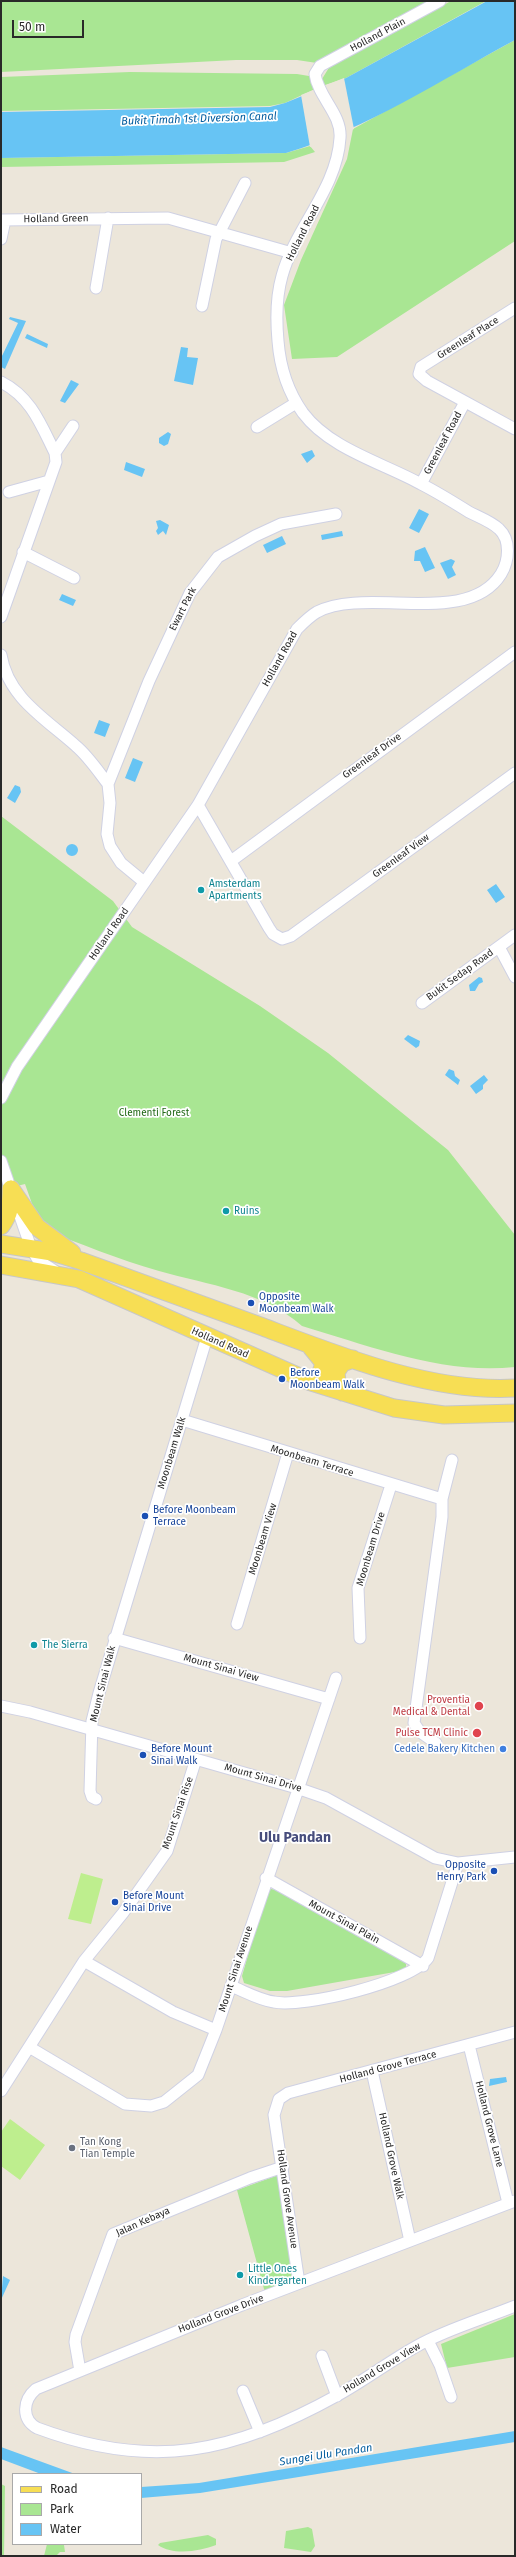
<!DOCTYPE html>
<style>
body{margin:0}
#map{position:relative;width:516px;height:2557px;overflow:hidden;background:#ece6da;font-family:"Fira Sans",sans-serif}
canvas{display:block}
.frame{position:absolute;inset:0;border:2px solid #292929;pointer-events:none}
.legend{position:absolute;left:12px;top:2473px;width:130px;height:72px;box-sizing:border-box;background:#fff;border:1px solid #a9a9a9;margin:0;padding:5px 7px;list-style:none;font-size:12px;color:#292929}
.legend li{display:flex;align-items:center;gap:8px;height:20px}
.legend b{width:20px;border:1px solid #a9a9a9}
.scale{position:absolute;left:12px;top:20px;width:72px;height:18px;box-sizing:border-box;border:2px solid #292929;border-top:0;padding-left:5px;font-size:12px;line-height:14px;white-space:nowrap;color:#292929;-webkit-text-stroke:3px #fff;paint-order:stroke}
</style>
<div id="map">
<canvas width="516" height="2557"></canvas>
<div class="frame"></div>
<ul class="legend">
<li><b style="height:5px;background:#f7de54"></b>Road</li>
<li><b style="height:11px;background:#a9e693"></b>Park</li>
<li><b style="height:11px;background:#67c4f4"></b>Water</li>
</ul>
<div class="scale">50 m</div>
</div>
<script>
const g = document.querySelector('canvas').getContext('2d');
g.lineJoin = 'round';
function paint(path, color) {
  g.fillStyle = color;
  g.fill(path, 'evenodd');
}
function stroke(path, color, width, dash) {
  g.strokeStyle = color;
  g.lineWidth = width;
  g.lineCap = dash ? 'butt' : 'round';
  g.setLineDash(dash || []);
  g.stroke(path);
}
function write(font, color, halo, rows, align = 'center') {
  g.font = font + ' "Fira Sans",sans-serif';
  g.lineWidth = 3.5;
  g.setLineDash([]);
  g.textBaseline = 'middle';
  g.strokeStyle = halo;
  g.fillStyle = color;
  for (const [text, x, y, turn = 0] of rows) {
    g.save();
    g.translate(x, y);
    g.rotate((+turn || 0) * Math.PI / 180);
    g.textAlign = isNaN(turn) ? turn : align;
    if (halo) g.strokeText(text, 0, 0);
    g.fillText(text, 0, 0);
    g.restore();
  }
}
paint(new Path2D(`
 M 1,1 L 432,1 L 317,63 L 297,60 L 236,60 L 1,72 Z
 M 451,1 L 486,1 L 346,78 L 325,85 L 322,79 L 330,66 Z
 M 515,40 L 515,241 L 337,357 L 292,359 L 284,305 L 301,260 L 347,159 L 353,129 Z
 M 130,72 L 297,74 L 309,76 L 315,89 L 285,103 L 270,106 L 1,111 L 1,77 Z
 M 310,146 L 315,152 L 284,162 L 1,167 L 1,158 L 286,153 Z
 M 1,816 L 113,901 L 132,927 L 260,1006 L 328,1053 L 448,1150 L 515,1235 L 515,1367 C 443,1375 370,1346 302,1326 C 263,1291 208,1285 159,1271 C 119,1260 80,1243 41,1229 L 25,1184 L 1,1190 Z
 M 271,1889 L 276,1890 L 406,1963 L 406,1970 L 287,1991 L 270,1991 L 244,1983 L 242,1976 L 266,1892 Z
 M 281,2174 L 299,2288 L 267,2300 L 237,2190 Z
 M 515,2314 L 515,2357 L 447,2368 L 441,2344 Z
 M 1,2484 L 5,2486 L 4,2556 L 1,2556 Z
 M 308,2527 L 312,2529 L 315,2546 L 311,2552 L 284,2548 L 286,2531 Z
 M 208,2535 L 216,2539 L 216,2545 C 200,2551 174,2556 158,2545 L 160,2543 Z
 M 47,2544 L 64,2545 L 65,2552 L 60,2552 L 56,2556 L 44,2556 Z`), '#a9e693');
paint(new Path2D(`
 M 81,1873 L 103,1879 L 91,1924 L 68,1919 Z
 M 10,2119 L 45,2145 L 20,2180 L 1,2166 L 1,2132 Z`), '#beee8e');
paint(new Path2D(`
 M 487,1 L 515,1 L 515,40 C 441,80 367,129 286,153 L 1,158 L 1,112 L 270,107 L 285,103 L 346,78 Z
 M 10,317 L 26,321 L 5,369 L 1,367 L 1,358 L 18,323 L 9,319 Z
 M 27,334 L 48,344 L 47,348 L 25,338 Z
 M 181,347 L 188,348 L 187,357 L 198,358 L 193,385 L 174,381 Z
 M 71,380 L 79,384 L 65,403 L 60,401 Z
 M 168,432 L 171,434 L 168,444 L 164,446 L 159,443 L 159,438 Z
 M 312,450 L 315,456 L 307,463 L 301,454 Z
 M 126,462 L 145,469 L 142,477 L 124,470 Z
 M 419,509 L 429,514 L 419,533 L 409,528 Z
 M 160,520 L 169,525 L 166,535 L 163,531 L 158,535 L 156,531 L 158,528 L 156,521 Z
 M 342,531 L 343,536 L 322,540 L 321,535 Z
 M 282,536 L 286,544 L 267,553 L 263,545 Z
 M 425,547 L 435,568 L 425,572 L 420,561 L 414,561 L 415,551 Z
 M 451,559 L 455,561 L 452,567 L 456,575 L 448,579 L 440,563 Z
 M 62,594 L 76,600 L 73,606 L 59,600 Z
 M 99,720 L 110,724 L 105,737 L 94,733 Z
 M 133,758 L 143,762 L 135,782 L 125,778 Z
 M 15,785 L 20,787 L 21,792 L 15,803 L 7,798 Z
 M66 850a6 6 0 1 1 12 0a6 6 0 1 1-12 0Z
 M 496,884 L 505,897 L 496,903 L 487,890 Z
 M 479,977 L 482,978 L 483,982 L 479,984 L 475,991 L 470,991 L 469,985 Z
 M 408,1035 L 420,1041 L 419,1046 L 416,1048 L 404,1039 Z
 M 449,1069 L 454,1071 L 455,1076 L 460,1080 L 458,1085 L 445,1075 Z
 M 484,1075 L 488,1080 L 483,1085 L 483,1089 L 476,1094 L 470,1086 Z
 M 506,2077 L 507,2082 L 489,2086 L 490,2079 Z
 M 3,2276 L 10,2280 L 1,2300 Z
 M 515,2431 L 515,2442 L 200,2493 L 141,2498 L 141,2487 L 199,2483 Z
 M 1,2447 L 75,2474 L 41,2474 L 1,2459 Z`), '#67c4f4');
paint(new Path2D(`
 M 344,78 L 354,129 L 310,147 L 301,95 Z`), '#ece6da');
const minor = new Path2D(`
 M 1,220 L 168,218 L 292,253
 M 1,239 L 5,220
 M 96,288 L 108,218
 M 202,306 L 216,239 L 245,183
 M 515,308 L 421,367 L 419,374 L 427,381 L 515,429
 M 1,382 C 31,397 41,425 55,453 L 56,462 L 1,617
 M 257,427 L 296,403
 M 55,453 L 73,426
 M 421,484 L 465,402
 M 9,492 L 49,481
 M 23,552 L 74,578
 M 1,655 C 8,698 46,719 76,746 C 88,756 98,771 108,784
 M 198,805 L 269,928 L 273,934 L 282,939 L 291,936 L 515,773
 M 231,861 L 515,652
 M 144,882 L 121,863 L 110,846 L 107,834 L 110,803 L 108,784 L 149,681 L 190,593 L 218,557 L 255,536 L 281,524 L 336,514
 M 499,947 L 515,977
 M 422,1003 L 515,935
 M 1,1098 L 17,1067 L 198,805 L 297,629 C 303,623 310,616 317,612 C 367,586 467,628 501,574 C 509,561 511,540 499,529 C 492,522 479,517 469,512 C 453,502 437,492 421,484 C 383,463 330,449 303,413 C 288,392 280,367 278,341 C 276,319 276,297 282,276 C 295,228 337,189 340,138 C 342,114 318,97 315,74 L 320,66 L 440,1
 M 1,1161 L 31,1248 L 38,1260 L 58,1273
 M 182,1420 L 442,1499
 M 237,1624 L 288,1453
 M 114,1638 L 329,1699
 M 360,1638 L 358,1588 L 391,1485
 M 1,1706 L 30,1712 L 297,1788 L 326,1798 L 435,1858 L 458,1863 L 515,1857
 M 436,1743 L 420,1732 L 414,1723 L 442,1517 L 442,1499 L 452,1460
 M 96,1799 L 92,1797 L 90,1791 L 92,1721 L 99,1693 L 207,1337
 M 266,1878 L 423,1966
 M 84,1961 L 173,2012 L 216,2030
 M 231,1986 C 244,1991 259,2000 274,2002 C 303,2008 412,1982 428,1958 L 458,1863
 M 469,2045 L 508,2203
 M 29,2047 L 125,2104 L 151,2106 L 164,2102 L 198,2075 L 216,2030 L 336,1678
 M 372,2071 L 410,2241
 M 1,2091 L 84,1961 L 123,1913 L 167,1851 L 196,1759
 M 515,2201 L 242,2305 L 36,2389 C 23,2400 21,2419 37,2428 C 152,2471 233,2453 338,2395 C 365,2380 390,2361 417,2346 C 447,2329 483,2319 515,2306
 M 299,2283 L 274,2115 L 279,2099 L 288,2093 L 515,2032
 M 428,2341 L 440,2365 L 451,2397
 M 322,2356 L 337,2396
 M 80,2371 L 75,2342 L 76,2335 L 113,2234 L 250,2178 L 283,2167
 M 243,2391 L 260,2432`);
const primary = new Path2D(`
 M 11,1189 L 37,1227 L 72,1253
 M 1,1226 C 10,1214 11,1204 11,1189
 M 1,1244 L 52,1252 L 81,1261 C 142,1283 202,1305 263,1327 C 340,1356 432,1393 515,1388
 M 1,1265 L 79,1279 L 311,1382 L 394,1408 L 444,1415 L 515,1413
 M 311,1382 L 320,1376 L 324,1363 L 311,1347
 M 342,1392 L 337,1382 L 336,1372 L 342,1363 L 353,1359`);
stroke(minor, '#cfd1e3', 13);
stroke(primary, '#c7c7c7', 19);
stroke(minor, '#fff', 11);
stroke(primary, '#f7de54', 17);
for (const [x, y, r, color] of [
 [201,890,4,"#0f9aa8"],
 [226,1211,4,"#0f9aa8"],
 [251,1303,4,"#1a4fb4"],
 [282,1379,4,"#1a4fb4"],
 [145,1516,4,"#1a4fb4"],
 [34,1645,4,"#0f9aa8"],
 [479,1706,5,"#e0444e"],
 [477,1733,5,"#e0444e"],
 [503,1749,4,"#3f7fe0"],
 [143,1755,4,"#1a4fb4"],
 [494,1871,4,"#1a4fb4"],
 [115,1902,4,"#1a4fb4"],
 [72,2148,4,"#6b7280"],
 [240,2275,4,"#0f9aa8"]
]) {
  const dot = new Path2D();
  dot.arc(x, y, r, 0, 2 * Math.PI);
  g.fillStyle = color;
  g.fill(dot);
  stroke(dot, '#fff', 1.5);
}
write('10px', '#292929', '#fff', [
 ["Holland Plain",378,35,-28],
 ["Holland Green",56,219,-1],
 ["Holland Road",303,233,-63],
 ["Greenleaf Place",468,338,-32],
 ["Greenleaf Road",443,443,-62],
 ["Ewart Park",183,609,-63],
 ["Holland Road",280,659,-61],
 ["Greenleaf Drive",372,756,-36],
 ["Greenleaf View",401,856,-36],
 ["Holland Road",109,934,-55],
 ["Bukit Sedap Road",460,975,-36],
 ["Holland Road",220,1343,24],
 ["Moonbeam Walk",172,1453,-73],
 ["Moonbeam Terrace",312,1461,17],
 ["Moonbeam View",263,1539,-73],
 ["Moonbeam Drive",371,1549,-73],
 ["Mount Sinai View",221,1668,16],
 ["Mount Sinai Walk",103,1684,-76],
 ["Mount Sinai Drive",263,1778,16],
 ["Mount Sinai Rise",178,1813,-71],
 ["Mount Sinai Plain",344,1922,29],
 ["Mount Sinai Avenue",236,1969,-72],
 ["Holland Grove Terrace",388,2067,-15],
 ["Holland Grove Lane",489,2124,76],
 ["Holland Grove Walk",391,2156,78],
 ["Holland Grove Avenue",287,2199,82],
 ["Jalan Kebaya",143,2222,-24],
 ["Holland Grove Drive",221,2314,-21],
 ["Holland Grove View",382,2368,-31]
]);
write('10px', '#0d838f', '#fff', [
 ["Amsterdam",209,884],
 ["Apartments",209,896],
 ["Ruins",234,1211],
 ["The Sierra",42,1645],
 ["Little Ones",248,2269],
 ["Kindergarten",248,2281]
], 'left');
write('10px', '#216916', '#fff', [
 ["Clementi Forest",154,1113]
]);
write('10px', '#164399', '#fff', [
 ["Opposite",259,1297],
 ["Moonbeam Walk",259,1309],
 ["Before",290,1373],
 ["Moonbeam Walk",290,1385],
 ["Before Moonbeam",153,1510],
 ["Terrace",153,1522],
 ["Before Mount",151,1749],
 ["Sinai Walk",151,1761],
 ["Opposite",486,1865,"right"],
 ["Henry Park",486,1877,"right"],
 ["Before Mount",123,1896],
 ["Sinai Drive",123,1908]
], 'left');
write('10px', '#be3a42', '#fff', [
 ["Proventia",470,1700],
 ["Medical & Dental",470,1712],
 ["Pulse TCM Clinic",468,1733]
], 'right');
write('10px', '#366cbe', '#fff', [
 ["Cedele Bakery Kitchen",495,1749]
], 'right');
write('10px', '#5b616d', '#fff', [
 ["Tan Kong",80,2142],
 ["Tian Temple",80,2154]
], 'left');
write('italic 11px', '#065fa0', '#fff', [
 ["Bukit Timah 1st Diversion Canal",199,119,-2],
 ["Sungei Ulu Pandan",326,2455,-9]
]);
write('bold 14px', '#474d7c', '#fff', [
 ["Ulu Pandan",295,1838]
]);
</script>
